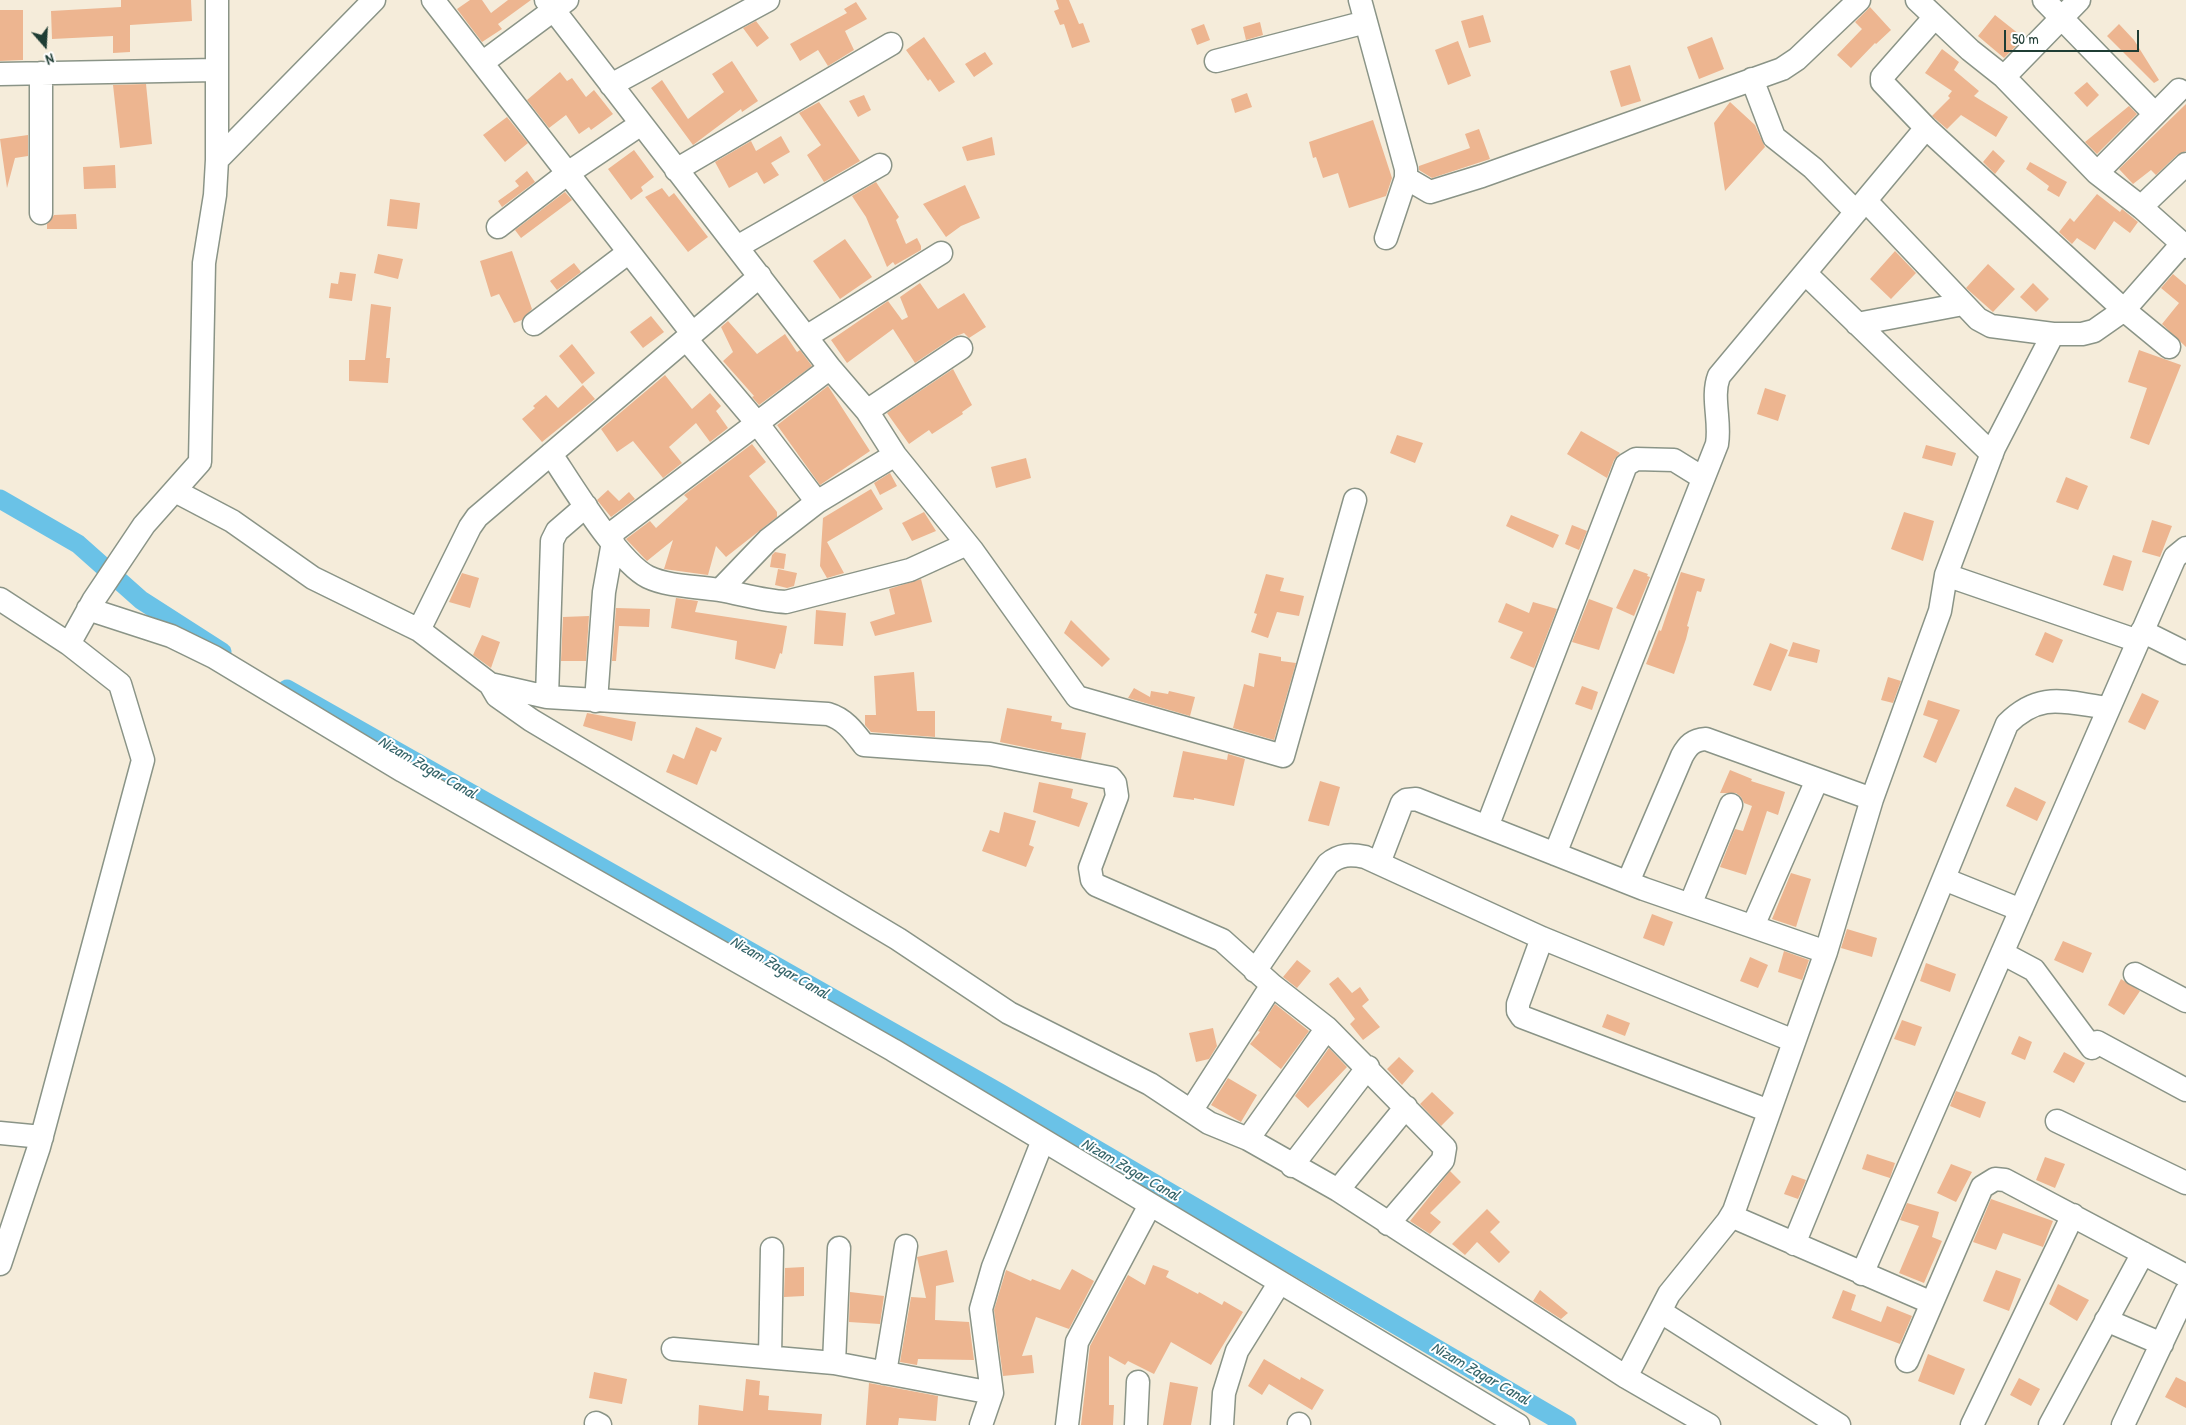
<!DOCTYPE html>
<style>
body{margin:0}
#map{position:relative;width:2186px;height:1425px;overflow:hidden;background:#f5ecda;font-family:"Patrick Hand",sans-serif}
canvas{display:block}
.north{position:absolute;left:20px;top:20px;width:50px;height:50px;-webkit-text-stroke:4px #fff;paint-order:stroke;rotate:161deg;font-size:14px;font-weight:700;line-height:20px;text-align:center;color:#1f3d34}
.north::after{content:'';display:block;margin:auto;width:18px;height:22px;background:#1f3d34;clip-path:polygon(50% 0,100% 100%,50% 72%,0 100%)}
.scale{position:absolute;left:2004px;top:30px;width:135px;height:22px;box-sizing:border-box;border:2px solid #1f3d34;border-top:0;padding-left:6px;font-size:15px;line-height:18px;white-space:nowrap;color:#1f3d34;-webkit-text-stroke:4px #fff;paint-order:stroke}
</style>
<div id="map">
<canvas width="2186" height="1425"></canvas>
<div class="north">N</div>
<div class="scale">50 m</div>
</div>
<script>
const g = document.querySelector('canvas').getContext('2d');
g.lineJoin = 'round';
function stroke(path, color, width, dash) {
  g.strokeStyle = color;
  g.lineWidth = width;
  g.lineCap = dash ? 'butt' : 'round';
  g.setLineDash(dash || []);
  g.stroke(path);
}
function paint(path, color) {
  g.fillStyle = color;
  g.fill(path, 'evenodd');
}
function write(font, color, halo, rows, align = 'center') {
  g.font = font + ' "Patrick Hand",sans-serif';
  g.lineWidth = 4;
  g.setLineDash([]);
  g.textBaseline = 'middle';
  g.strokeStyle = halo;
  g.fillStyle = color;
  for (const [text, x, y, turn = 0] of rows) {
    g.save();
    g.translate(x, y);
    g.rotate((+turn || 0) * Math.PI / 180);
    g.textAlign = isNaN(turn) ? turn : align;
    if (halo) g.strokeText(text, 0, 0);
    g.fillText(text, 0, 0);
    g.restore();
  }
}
stroke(new Path2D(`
 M 0,499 L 78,544 L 141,600 L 222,652
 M 287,689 L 1000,1093 L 1567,1425`), '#6ac2e7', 19);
paint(new Path2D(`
 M 121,0 L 191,0 L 192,21 L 130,25 L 130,52 L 113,53 L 113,36 L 52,39 L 51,11 L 121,7 Z
 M 470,0 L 482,0 L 491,13 L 508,0 L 531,0 L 498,24 L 502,29 L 482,42 L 457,9 Z
 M 1056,0 L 1069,0 L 1079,24 L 1083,23 L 1090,42 L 1072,48 L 1064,24 L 1060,25 L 1054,11 L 1059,9 Z
 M 856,2 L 867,19 L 845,31 L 854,50 L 828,66 L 818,50 L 800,61 L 790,44 L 847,13 L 844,9 Z
 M 1870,7 L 1891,30 L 1876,44 L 1875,43 L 1851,68 L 1837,55 L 1862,29 L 1855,22 Z
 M 0,10 L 23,10 L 23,60 L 0,61 Z
 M 1483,15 L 1491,42 L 1469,48 L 1461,21 Z
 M 1995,15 L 2024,38 L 2004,58 L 1978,36 Z
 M 756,21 L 769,38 L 757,47 L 743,28 Z
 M 1260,22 L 1263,35 L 1246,40 L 1243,27 Z
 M 1204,24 L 1210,40 L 1197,45 L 1191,29 Z
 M 2119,24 L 2134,40 L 2159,80 L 2154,83 L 2107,36 Z
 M 924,37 L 955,82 L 939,92 L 930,79 L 928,81 L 906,50 Z
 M 1712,37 L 1724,69 L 1699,79 L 1687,47 Z
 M 1458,41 L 1471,76 L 1448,85 L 1435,50 Z
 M 1942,49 L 1959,62 L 1954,70 L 1979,91 L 1974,96 L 2008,117 L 1996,137 L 1961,115 L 1947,129 L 1932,116 L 1950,98 L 1948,96 L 1952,91 L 1925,73 Z
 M 985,52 L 993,64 L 974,77 L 965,64 Z
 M 732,61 L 758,101 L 742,112 L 741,109 L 693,145 L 651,88 L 662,80 L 688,119 L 724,92 L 712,74 Z
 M 1630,65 L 1641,101 L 1621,107 L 1610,71 Z
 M 560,72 L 567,81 L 572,78 L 586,97 L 594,90 L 613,114 L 591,130 L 589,127 L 579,134 L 566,115 L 549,128 L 527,100 Z
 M 2087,82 L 2099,95 L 2087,107 L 2074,93 Z
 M 146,84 L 152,144 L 120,148 L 113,85 Z
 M 1247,93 L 1252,107 L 1235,113 L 1231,99 Z
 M 864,95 L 871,110 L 858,117 L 849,101 Z
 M 819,102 L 860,161 L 824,182 L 807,155 L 821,145 L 799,113 Z
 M 1730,102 L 1755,125 L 1765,147 L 1725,191 L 1714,123 Z
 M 2186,104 L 2186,151 L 2177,155 L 2156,175 L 2151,170 L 2133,184 L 2119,169 Z
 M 2129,106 L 2137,114 L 2097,154 L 2085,142 Z
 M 507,117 L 528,143 L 505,162 L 483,135 Z
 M 1373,120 L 1392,178 L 1386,196 L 1349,208 L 1338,173 L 1323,178 L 1316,157 L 1313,158 L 1309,142 Z
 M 1479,129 L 1490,159 L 1432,178 L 1419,170 L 1419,166 L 1470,148 L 1465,134 Z
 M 28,135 L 28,156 L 15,158 L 7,188 L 0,139 Z
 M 781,136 L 790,152 L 771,163 L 779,175 L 764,184 L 757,172 L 729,188 L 715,162 L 751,141 L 756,151 Z
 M 992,137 L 995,155 L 967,161 L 962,147 Z
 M 634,150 L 654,177 L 641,187 L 643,191 L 631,200 L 608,169 Z
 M 1993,150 L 2005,161 L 1995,174 L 1983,162 Z
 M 2030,162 L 2067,182 L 2059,197 L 2047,190 L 2049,186 L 2026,169 Z
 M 115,165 L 116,188 L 84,189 L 83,167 Z
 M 527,171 L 535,182 L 502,207 L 498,201 L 519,186 L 515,181 Z
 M 876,182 L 899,217 L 896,220 L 906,244 L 917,238 L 921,246 L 921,250 L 895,265 L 893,262 L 887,267 L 866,217 L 852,196 Z
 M 965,185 L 980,218 L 961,226 L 946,237 L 923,204 Z
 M 662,188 L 669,197 L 674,193 L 708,237 L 688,252 L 645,197 Z
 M 565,192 L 572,200 L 521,238 L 515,230 Z
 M 2097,194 L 2120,212 L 2122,209 L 2138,222 L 2130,233 L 2114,221 L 2095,250 L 2077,238 L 2072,244 L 2059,232 L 2070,218 L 2074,222 Z
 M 390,199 L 420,203 L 417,229 L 387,226 Z
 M 76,214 L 77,229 L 47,229 L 47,224 L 54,215 Z
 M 845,239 L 872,277 L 840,299 L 813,261 Z
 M 512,251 L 532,309 L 522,320 L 514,323 L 499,294 L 491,297 L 480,261 Z
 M 1895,251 L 1916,273 L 1891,299 L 1870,279 Z
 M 378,254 L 403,259 L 398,279 L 374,273 Z
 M 574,263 L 581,272 L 557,290 L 550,281 Z
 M 1988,264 L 2015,289 L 1993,312 L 1966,288 Z
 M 340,272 L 356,274 L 352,301 L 329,298 L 331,283 L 338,284 Z
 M 2173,274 L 2186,285 L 2186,347 L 2162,324 L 2179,303 L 2161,288 Z
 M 920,283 L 938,309 L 964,293 L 986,327 L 969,338 L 964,333 L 954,337 L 915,363 L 893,329 L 847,363 L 831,340 L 888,301 L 902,320 L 908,317 L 900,297 Z
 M 2033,283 L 2049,299 L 2036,312 L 2020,297 Z
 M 371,304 L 391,307 L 386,358 L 390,358 L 388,383 L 349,381 L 349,360 L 365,360 Z
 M 651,316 L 664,332 L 643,348 L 630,332 Z
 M 728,321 L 757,354 L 785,334 L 797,352 L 800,350 L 812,366 L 759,405 L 752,397 L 754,396 L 723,361 L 733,352 L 721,327 Z
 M 572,344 L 595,373 L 582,384 L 559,356 Z
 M 2139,350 L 2181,365 L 2149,445 L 2130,438 L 2147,388 L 2128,382 Z
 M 953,369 L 972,405 L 962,412 L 963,414 L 932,434 L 929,430 L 909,444 L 887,413 Z
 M 665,375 L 692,409 L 710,393 L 721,406 L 716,411 L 728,428 L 710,442 L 696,423 L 669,447 L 682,463 L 663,478 L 633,441 L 617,452 L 601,429 Z
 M 583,385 L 595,399 L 542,442 L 522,419 L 535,408 L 533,406 L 546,395 L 558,408 Z
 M 828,386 L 870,451 L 820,485 L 777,425 L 776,426 Z
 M 1765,388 L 1786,395 L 1778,421 L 1757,414 Z
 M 1581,431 L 1620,453 L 1614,460 L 1607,478 L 1567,454 Z
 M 1397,435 L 1423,443 L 1415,463 L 1390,453 Z
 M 752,444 L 766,462 L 749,476 L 777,512 L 777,517 L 726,557 L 716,546 L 708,575 L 664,569 L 673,540 L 647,561 L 626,539 L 650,521 L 656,528 L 688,499 L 684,495 Z
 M 1926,445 L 1956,453 L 1952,466 L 1922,458 Z
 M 1026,458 L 1031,478 L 996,488 L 991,467 Z
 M 890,473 L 897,486 L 880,495 L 874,483 Z
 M 2066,477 L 2088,486 L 2078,510 L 2056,502 Z
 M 871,489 L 883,509 L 827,542 L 844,573 L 827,578 L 820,566 L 823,518 Z
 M 608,490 L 619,501 L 629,492 L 635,499 L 611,517 L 597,500 Z
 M 924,512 L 936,531 L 912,541 L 902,523 Z
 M 1904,512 L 1934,521 L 1923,561 L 1891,549 Z
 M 1511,515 L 1559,535 L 1553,548 L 1506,526 Z
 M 2152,520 L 2172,526 L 2160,557 L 2142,552 Z
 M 1572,525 L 1587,531 L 1579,550 L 1565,544 Z
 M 775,552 L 786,554 L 784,569 L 770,567 L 772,555 Z
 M 2113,555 L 2132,561 L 2123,591 L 2103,585 Z
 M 778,569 L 797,573 L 794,586 L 787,588 L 775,585 Z
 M 1634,569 L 1648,574 L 1647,576 L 1650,577 L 1634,616 L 1616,608 Z
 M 1681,572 L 1705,579 L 1701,592 L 1697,591 L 1687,626 L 1689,627 L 1686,639 L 1674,674 L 1646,664 L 1659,630 L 1661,631 Z
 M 462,573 L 479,578 L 470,608 L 449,602 Z
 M 1266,574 L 1284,578 L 1280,591 L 1304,596 L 1299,616 L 1277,612 L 1268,638 L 1251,632 L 1257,614 L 1254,613 Z
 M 921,579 L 932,622 L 875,636 L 870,622 L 895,614 L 889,589 Z
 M 676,598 L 698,601 L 695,612 L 787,626 L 782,654 L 780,653 L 775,669 L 735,659 L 737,641 L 671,628 Z
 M 1589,599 L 1613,608 L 1599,650 L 1572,642 Z
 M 1533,602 L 1557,609 L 1534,668 L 1510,658 L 1523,632 L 1498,622 L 1506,603 L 1529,613 Z
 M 616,608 L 650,609 L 649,627 L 619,626 L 616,661 L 612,661 Z
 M 816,610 L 846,613 L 843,646 L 814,644 Z
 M 589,616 L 586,661 L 561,661 L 563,617 Z
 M 1071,620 L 1110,659 L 1102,667 L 1064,633 Z
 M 2045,632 L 2063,640 L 2053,663 L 2035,655 Z
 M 482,635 L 500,642 L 491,668 L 473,655 Z
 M 1793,642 L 1820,650 L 1817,663 L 1788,656 Z
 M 1770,643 L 1788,650 L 1771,691 L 1753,685 Z
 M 1259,653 L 1281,657 L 1281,661 L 1296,663 L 1274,740 L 1233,728 L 1244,684 L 1254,687 Z
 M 914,672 L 917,711 L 935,711 L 935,737 L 871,732 L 865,725 L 865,715 L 876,715 L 874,676 Z
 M 1888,677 L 1901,681 L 1893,703 L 1881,700 Z
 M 1582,686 L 1598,692 L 1592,710 L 1575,704 Z
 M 1134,688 L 1150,697 L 1151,691 L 1168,694 L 1169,691 L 1195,697 L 1190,716 L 1128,698 Z
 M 2142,693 L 2159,701 L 2145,730 L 2128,722 Z
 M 1928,700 L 1960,710 L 1936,763 L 1923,757 L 1938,720 L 1923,715 Z
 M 1007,708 L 1052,716 L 1051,721 L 1062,723 L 1061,729 L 1086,733 L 1081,759 L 1000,742 Z
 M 587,713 L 636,722 L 632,741 L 583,726 Z
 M 696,727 L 722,738 L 716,752 L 711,750 L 697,785 L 666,772 L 673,754 L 684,759 Z
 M 1183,751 L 1227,760 L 1228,754 L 1245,759 L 1234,806 L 1194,798 L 1194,800 L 1173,797 Z
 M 1730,770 L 1752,779 L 1751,781 L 1785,792 L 1778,815 L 1767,811 L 1746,875 L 1720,867 L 1735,829 L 1743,831 L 1752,806 L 1744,803 L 1741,797 L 1736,793 L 1720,793 Z
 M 1320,781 L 1340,787 L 1329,826 L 1308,821 Z
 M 1039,782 L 1073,789 L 1071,798 L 1088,803 L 1079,827 L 1033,812 Z
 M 2015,787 L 2046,802 L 2037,821 L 2006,806 Z
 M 1004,812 L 1036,821 L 1029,845 L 1034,847 L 1026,867 L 982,851 L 990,830 L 999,833 Z
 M 1791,873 L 1811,879 L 1796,927 L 1772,919 Z
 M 1652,914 L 1673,922 L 1664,946 L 1643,938 Z
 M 1847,929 L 1877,938 L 1872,957 L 1841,948 Z
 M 2063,941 L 2092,953 L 2083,973 L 2054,960 Z
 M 1784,951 L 1809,960 L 1802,980 L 1778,972 Z
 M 1750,957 L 1768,965 L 1758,988 L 1740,981 Z
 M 1297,960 L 1311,971 L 1297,988 L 1283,977 Z
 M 1926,963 L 1956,974 L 1950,992 L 1920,981 Z
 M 1338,977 L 1352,993 L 1360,987 L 1369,1000 L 1362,1006 L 1380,1027 L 1363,1040 L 1350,1024 L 1355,1019 L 1329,984 Z
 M 2121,979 L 2140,991 L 2124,1015 L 2108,1005 Z
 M 1275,1004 L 1309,1031 L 1281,1069 L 1250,1044 L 1260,1032 L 1258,1031 Z
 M 1607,1014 L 1630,1023 L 1625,1036 L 1602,1027 Z
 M 1902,1020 L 1922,1027 L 1915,1046 L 1894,1039 Z
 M 1213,1028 L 1217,1046 L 1209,1059 L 1196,1062 L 1189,1033 Z
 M 2019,1036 L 2032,1042 L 2025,1060 L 2011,1054 Z
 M 1329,1048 L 1347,1067 L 1308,1108 L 1295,1096 Z
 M 2064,1052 L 2085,1063 L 2074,1083 L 2053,1072 Z
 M 1399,1057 L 1414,1071 L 1402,1085 L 1387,1069 Z
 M 1228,1078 L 1257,1095 L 1241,1122 L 1211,1105 Z
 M 1956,1091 L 1986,1102 L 1980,1118 L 1950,1106 Z
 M 1432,1092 L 1454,1113 L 1441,1126 L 1420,1104 Z
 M 1867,1154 L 1895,1163 L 1890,1178 L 1862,1169 Z
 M 2045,1157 L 2065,1164 L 2055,1188 L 2036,1180 Z
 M 1951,1164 L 1972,1172 L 1956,1202 L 1937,1193 Z
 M 1450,1171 L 1461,1182 L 1430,1213 L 1441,1222 L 1430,1234 L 1410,1221 Z
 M 1792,1175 L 1806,1180 L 1798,1199 L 1784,1194 Z
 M 1991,1199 L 2053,1221 L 2043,1247 L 2003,1233 L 1996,1250 L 1973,1242 Z
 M 1907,1203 L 1939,1212 L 1932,1237 L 1942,1241 L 1924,1283 L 1899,1273 L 1919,1226 L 1900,1220 Z
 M 1487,1209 L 1500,1222 L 1490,1232 L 1510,1252 L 1499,1263 L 1477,1242 L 1465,1255 L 1452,1244 Z
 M 947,1250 L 954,1282 L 936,1286 L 935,1320 L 969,1322 L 974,1360 L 918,1359 L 917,1365 L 900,1362 L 911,1297 L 926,1298 L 917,1257 Z
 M 1153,1265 L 1169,1271 L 1166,1277 L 1198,1294 L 1199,1292 L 1222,1305 L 1224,1301 L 1243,1312 L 1211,1365 L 1171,1342 L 1154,1374 L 1128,1361 L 1125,1365 L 1109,1356 L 1109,1405 L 1114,1405 L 1113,1425 L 1081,1425 L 1090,1346 L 1128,1275 L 1145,1285 Z
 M 804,1267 L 804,1296 L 784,1297 L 785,1268 Z
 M 1072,1269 L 1094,1281 L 1069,1329 L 1036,1317 L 1022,1356 L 1032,1355 L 1034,1373 L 1003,1376 L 994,1310 L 1006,1270 L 1031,1281 L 1032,1279 L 1060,1290 Z
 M 1996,1270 L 2021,1279 L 2009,1311 L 1983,1301 Z
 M 2058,1284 L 2089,1300 L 2077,1321 L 2049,1304 Z
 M 1540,1290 L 1568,1313 L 1561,1319 L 1533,1301 Z
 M 1843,1290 L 1856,1295 L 1851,1310 L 1881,1322 L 1887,1306 L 1912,1316 L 1900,1344 L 1832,1318 Z
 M 850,1292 L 884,1296 L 880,1324 L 849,1322 Z
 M 1928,1354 L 1965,1369 L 1954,1395 L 1918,1381 Z
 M 1264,1359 L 1300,1380 L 1301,1377 L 1324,1390 L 1312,1410 L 1269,1384 L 1262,1395 L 1248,1386 Z
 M 594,1372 L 627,1379 L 622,1404 L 589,1398 Z
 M 2176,1377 L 2186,1382 L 2186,1408 L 2165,1397 Z
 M 2019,1378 L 2040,1389 L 2031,1406 L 2010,1395 Z
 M 746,1379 L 760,1381 L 759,1395 L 769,1396 L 768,1410 L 822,1414 L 821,1425 L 698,1425 L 699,1405 L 743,1411 Z
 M 1170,1382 L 1198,1387 L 1191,1425 L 1163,1425 Z
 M 869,1383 L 938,1396 L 936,1421 L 899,1418 L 898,1425 L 866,1425 Z`), '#edb590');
const minor = new Path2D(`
 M 433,0 L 692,333
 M 546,0 L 830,368 L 867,411 L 895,455 L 972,550 L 1077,697 L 1283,756 L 1355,500
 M 1360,0 L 1406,169 L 1406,178 L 1386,238
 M 1917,0 L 1970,50 L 2004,77 L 2097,173 L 2141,207 L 2186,247
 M 2044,0 L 2155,114
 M 1934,18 L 1882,77 L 1882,82 L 1926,128 L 2124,310 L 2169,347
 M 1216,61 L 1366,22
 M 482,63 L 567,0
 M 0,74 L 216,70
 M 2004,77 L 2079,0
 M 1752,79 L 1774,137 L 1813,168 L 1856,212
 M 611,85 L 768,0
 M 217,160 L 374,0
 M 676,170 L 891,44
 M 2097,173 L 2179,90
 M 1406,178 L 1430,192 L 1482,176 L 1782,69 L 1797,59 L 1859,0
 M 1866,201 L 1978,319 L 1991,326 L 2053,334 L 2082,334 L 2094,331 L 2124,310 L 2182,244
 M 2141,207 L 2186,164
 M 41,213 L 41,73
 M 498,227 L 568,173 L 641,124
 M 737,247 L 880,165
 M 1805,273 L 1992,454
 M 534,324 L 629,252
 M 1857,324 L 1963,304
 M 806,337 L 941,253
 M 686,339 L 757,423 L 817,502
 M 867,411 L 961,348
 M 551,454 C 571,484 618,562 648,577 C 669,587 696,586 719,590 C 742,594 763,601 786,602 L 910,570 L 967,544
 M 175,491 L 232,521 L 313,578 L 419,630 L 490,684 L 547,697 L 828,714 C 845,719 854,732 864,745 L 990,754 L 1111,778 L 1115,783 L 1117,796 L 1090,868 L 1092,880 L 1096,885 L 1222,940 L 1272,985 L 1327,1028 L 1445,1148 L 1443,1160 L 1388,1224
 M 608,536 L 830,368
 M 1946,575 L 2138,641
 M 720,590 L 768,540 L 817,502 L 895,455
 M 0,599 L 69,644 L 120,684 L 143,760 L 39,1147 L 0,1264
 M 88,609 L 171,636 L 214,657 L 403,771 L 893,1050 L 1518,1425
 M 419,630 L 470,527 L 477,517 L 760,276
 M 2142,631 L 2186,653
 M 69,644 L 93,601 L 144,525 L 200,462 L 204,263 L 215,195 L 217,160 L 217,0
 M 490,684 L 497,696 L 531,720 L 898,939 L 1009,1013 L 1150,1084 L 1209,1123 L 1248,1139 L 1338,1190 L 1626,1377 L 1709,1425
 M 547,697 L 552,541 L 557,531 L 586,506
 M 596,701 L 604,592 L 613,542
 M 1487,827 L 1626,465 L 1636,459 L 1674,460 L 1703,478
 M 1555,854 L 1717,444 C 1721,421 1711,397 1719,376 L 1926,128
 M 1379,863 L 1402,803 L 1406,800 L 1416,799 L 1644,889 L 1826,952
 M 1944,879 L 2021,910
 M 1628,882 L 1682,756 C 1688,745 1693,740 1706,739 L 1872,799
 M 1690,905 L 1731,805
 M 1753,926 L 1817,780
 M 1542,938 L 1518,1004 L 1518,1011 L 1522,1017 L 1769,1111
 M 2002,953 L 2034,970 L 2092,1048
 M 1255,971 L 1328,864 C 1340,854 1351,854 1365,857 L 1542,938 L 1794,1041
 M 2135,974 L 2186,1001
 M 2097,1042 L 2186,1090
 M 1191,1111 L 1272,985
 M 2057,1121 L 2186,1183
 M 0,1133 L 42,1137
 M 1248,1139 L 1327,1028
 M 1292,1166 L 1368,1067
 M 1338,1190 L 1406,1107
 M 1731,1216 L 1932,1303
 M 1794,1244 L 2007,724 C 2041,690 2066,703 2109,708
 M 1862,1274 L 2175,557 L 2186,548
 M 1661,1312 L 1839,1425
 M 2106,1320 L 2162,1344
 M 673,1349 L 834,1363 L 992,1393
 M 770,1357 L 772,1249
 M 1907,1361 L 1982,1187 L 1995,1179 L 2005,1180 L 2186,1276
 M 834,1363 L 839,1248
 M 885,1373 L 906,1246
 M 1626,1377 L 1669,1294 L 1728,1221 L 1734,1211 L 1826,952 L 1872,799 L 1940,611 L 1946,575 L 1994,448 L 2053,334
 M 596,1423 L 600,1425
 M 981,1425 L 992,1393 L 981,1309 L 993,1267 L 1043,1140
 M 1067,1425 L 1077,1342 L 1150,1205
 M 1136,1425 L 1138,1382
 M 1222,1425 L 1224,1393 L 1237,1351 L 1280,1282
 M 1299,1425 L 1299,1424
 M 1972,1425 L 2073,1215
 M 2050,1425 L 2143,1253
 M 2123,1425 L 2186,1292`);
stroke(minor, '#8a9487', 25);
stroke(minor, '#fff', 22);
write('italic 16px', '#36656a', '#fff', [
 ["Nizam Zagar Canal",427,768,30],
 ["Nizam Zagar Canal",779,968,30],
 ["Nizam Zagar Canal",1130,1170,30],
 ["Nizam Zagar Canal",1480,1374,30]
]);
</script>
